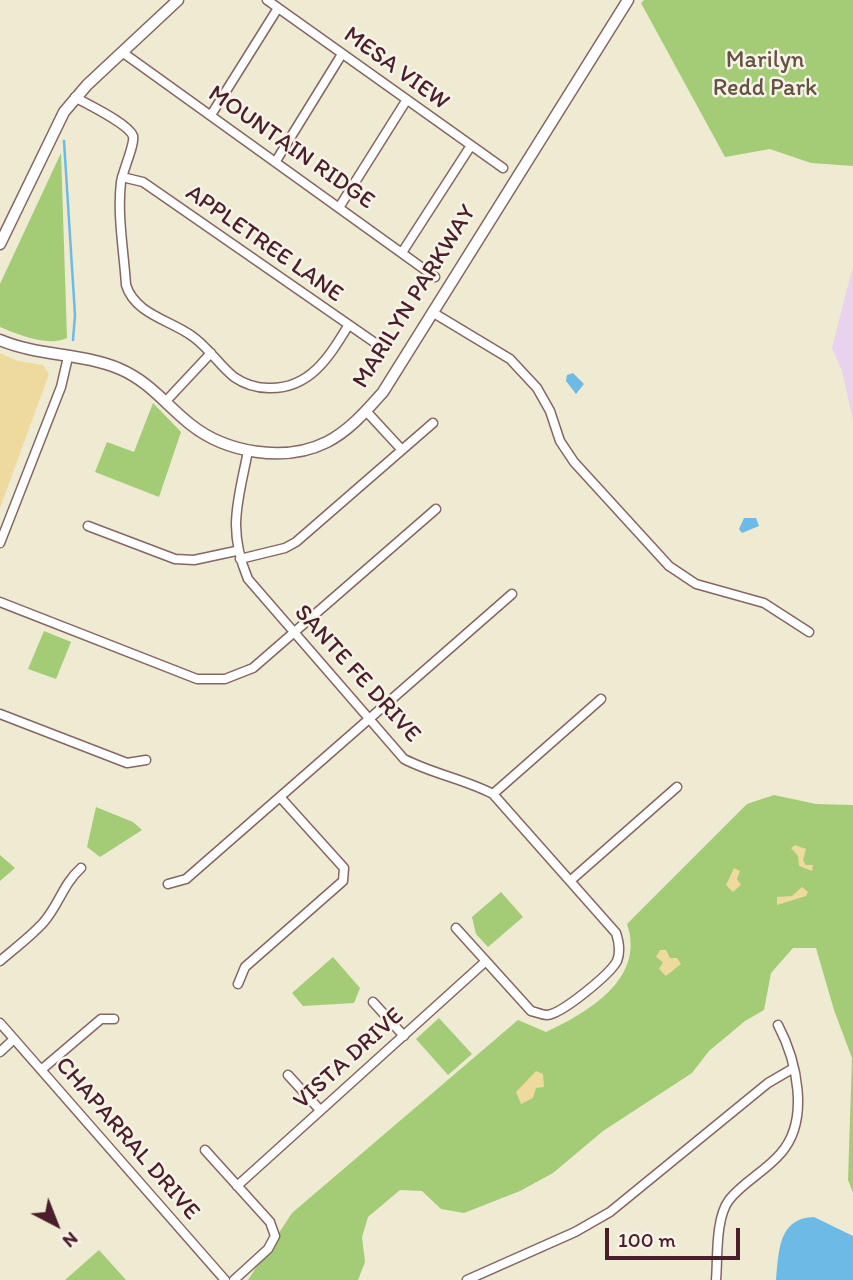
<!DOCTYPE html>
<style>
body{margin:0}
#map{position:relative;width:853px;height:1280px;overflow:hidden;background:#efead2;font-family:Itim,sans-serif}
canvas{display:block}
.north{position:absolute;left:21px;top:1189px;width:70px;height:70px;-webkit-text-stroke:5px #f7f3e8;paint-order:stroke;rotate:138deg;font-size:19px;font-weight:700;line-height:28px;text-align:center;color:#4a1f2b}
.north::after{content:'';display:block;margin:auto;width:24px;height:32px;background:#4a1f2b;clip-path:polygon(50% 0,100% 100%,50% 72%,0 100%)}
.scale{position:absolute;left:605px;top:1228px;width:135px;height:32px;box-sizing:border-box;border:4px solid #4a1f2b;border-top:0;padding-left:9px;font-size:21px;line-height:24px;white-space:nowrap;color:#4a1f2b;-webkit-text-stroke:5px #f7f3e8;paint-order:stroke}
</style>
<div id="map">
<canvas width="853" height="1280"></canvas>
<div class="north">N</div>
<div class="scale">100 m</div>
</div>
<script>
const g = document.querySelector('canvas').getContext('2d');
g.lineJoin = 'round';
function paint(path, color) {
  g.fillStyle = color;
  g.fill(path, 'evenodd');
}
function stroke(path, color, width, dash) {
  g.strokeStyle = color;
  g.lineWidth = width;
  g.lineCap = dash ? 'butt' : 'round';
  g.setLineDash(dash || []);
  g.stroke(path);
}
function write(font, color, halo, rows, align = 'center') {
  g.font = font + ' Itim,sans-serif';
  g.lineWidth = 5;
  g.setLineDash([]);
  g.textBaseline = 'middle';
  g.strokeStyle = halo;
  g.fillStyle = color;
  for (const [text, x, y, turn = 0] of rows) {
    g.save();
    g.translate(x, y);
    g.rotate((+turn || 0) * Math.PI / 180);
    g.textAlign = isNaN(turn) ? turn : align;
    if (halo) g.strokeText(text, 0, 0);
    g.fillText(text, 0, 0);
    g.restore();
  }
}
paint(new Path2D(`
 M 853,266 L 853,420 L 842,371 L 832,348 Z`), '#e9d2ed');
paint(new Path2D(`
 M 644,0 L 853,0 L 853,166 L 811,163 L 770,149 L 725,157 L 641,3 Z
 M 61,153 L 67,338 C 48,347 19,335 0,327 L 0,284 Z
 M 153,403 L 181,432 L 159,497 L 95,472 L 107,442 L 134,452 Z
 M 44,631 L 71,642 L 56,679 L 28,669 Z
 M 774,795 L 816,804 L 853,805 L 853,1193 L 848,1180 L 852,1058 L 834,1010 L 816,948 L 793,948 L 771,973 L 764,1010 L 745,1021 L 709,1051 L 692,1073 L 603,1131 L 553,1173 L 520,1191 L 464,1213 L 441,1209 L 422,1191 L 400,1190 L 368,1217 L 362,1237 L 365,1262 L 358,1280 L 248,1280 L 292,1213 L 518,1020 L 546,1032 C 587,1013 646,979 627,924 L 747,804 Z
 M 96,807 L 133,822 L 142,830 L 100,857 L 87,847 Z
 M 0,855 L 15,868 L 0,881 Z
 M 501,892 L 523,917 L 488,947 L 476,934 L 472,917 Z
 M 333,957 L 360,988 L 354,1003 L 303,1006 L 292,993 Z
 M 439,1018 L 472,1054 L 448,1075 L 416,1039 Z
 M 99,1250 L 126,1280 L 65,1280 Z`), '#a4cb76');
paint(new Path2D(`
 M 0,353 L 18,361 L 43,365 L 49,374 L 0,508 Z
 M 795,845 L 806,849 L 803,860 L 806,865 L 813,865 L 812,871 L 799,866 L 798,856 L 791,848 Z
 M 734,868 L 740,871 L 737,879 L 741,885 L 733,892 L 726,885 Z
 M 802,887 L 808,892 L 806,896 L 777,905 L 777,897 L 792,896 Z
 M 660,950 L 666,950 L 670,958 L 677,958 L 681,964 L 666,976 L 659,969 L 663,962 L 656,957 Z
 M 536,1071 L 543,1074 L 544,1087 L 536,1088 L 533,1098 L 521,1104 L 516,1092 Z`), '#eeda9e');
paint(new Path2D(`
 M 573,373 L 584,384 L 576,394 L 566,381 L 567,375 Z
 M 744,518 L 756,518 L 759,526 L 742,533 L 739,529 Z
 M 814,1217 L 853,1236 L 853,1280 L 776,1280 C 779,1251 778,1218 814,1217 Z`), '#6dbae6');
stroke(new Path2D(`
 M 64,141 L 75,315 L 73,340`), '#6dbae6', 2.5);
const minor = new Path2D(`
 M 267,0 L 503,168
 M 122,52 L 435,277
 M 75,97 C 88,105 128,123 133,136 C 135,144 123,170 121,182 C 117,216 124,252 126,285 C 135,314 170,320 192,336 C 208,347 219,365 234,377 C 244,384 257,388 269,388 C 310,389 329,357 348,326
 M 211,115 L 278,8
 M 276,161 L 342,54
 M 122,177 L 143,182 L 381,347
 M 340,206 L 406,101
 M 403,251 L 470,147
 M 432,312 L 510,359 L 537,388 L 550,411 L 560,441 L 574,462 L 669,566 L 696,584 L 764,603 L 809,632
 M 167,400 L 211,353
 M 366,411 L 402,450
 M 248,451 C 238,502 227,529 248,579 L 404,759 C 433,774 464,779 493,794 L 616,933 C 619,942 621,951 617,961 C 610,974 562,1014 547,1015 C 542,1015 536,1012 531,1011 L 456,928
 M 88,526 L 175,559 L 194,560 L 236,551
 M 0,543 L 61,387 L 68,357
 M 240,559 L 285,548 L 296,542 L 433,423
 M 0,602 L 197,679 L 225,679 L 253,668 L 436,509
 M 0,714 L 127,763 L 146,760
 M 493,794 L 601,699
 M 570,881 L 677,787
 M 168,884 L 186,879 L 512,594
 M 0,961 C 14,949 30,937 43,923 C 59,905 63,884 81,868
 M 238,984 L 245,967 L 343,881 L 344,868 L 280,797
 M 373,1002 L 404,1036
 M 0,1023 L 225,1280
 M 0,1052 L 14,1039
 M 41,1070 L 101,1019 L 114,1019
 M 288,1075 L 320,1110
 M 205,1150 L 270,1222 L 275,1236 L 268,1249 L 234,1280
 M 237,1186 L 486,961
 M 467,1280 L 575,1232 L 610,1212 L 768,1083 L 792,1069
 M 716,1280 C 718,1258 715,1219 729,1200 C 743,1182 766,1171 781,1153 C 810,1120 797,1061 778,1025`);
const tertiary = new Path2D(`
 M 0,244 L 64,112 L 87,85 L 178,0
 M 0,340 C 38,356 82,353 120,369 C 150,382 165,404 190,424 C 226,453 285,463 327,442 C 350,430 366,411 383,392 L 628,0`);
stroke(minor, '#846665', 11);
stroke(tertiary, '#846665', 13);
stroke(minor, '#fff', 8);
stroke(tertiary, '#fff', 10);
write('24px', '#655342', '#f7f3e8', [
 ["Marilyn",765,61],
 ["Redd Park",765,89]
]);
write('24px', '#4a1f2b', '#f7f3e8', [
 ["MESA VIEW",396,69,36],
 ["MOUNTAIN RIDGE",291,148,35],
 ["APPLETREE LANE",264,244,35],
 ["MARILYN PARKWAY",415,297,-58],
 ["SANTE FE DRIVE",357,674,48],
 ["VISTA DRIVE",349,1059,-42],
 ["CHAPARRAL DRIVE",127,1139,49]
]);
</script>
